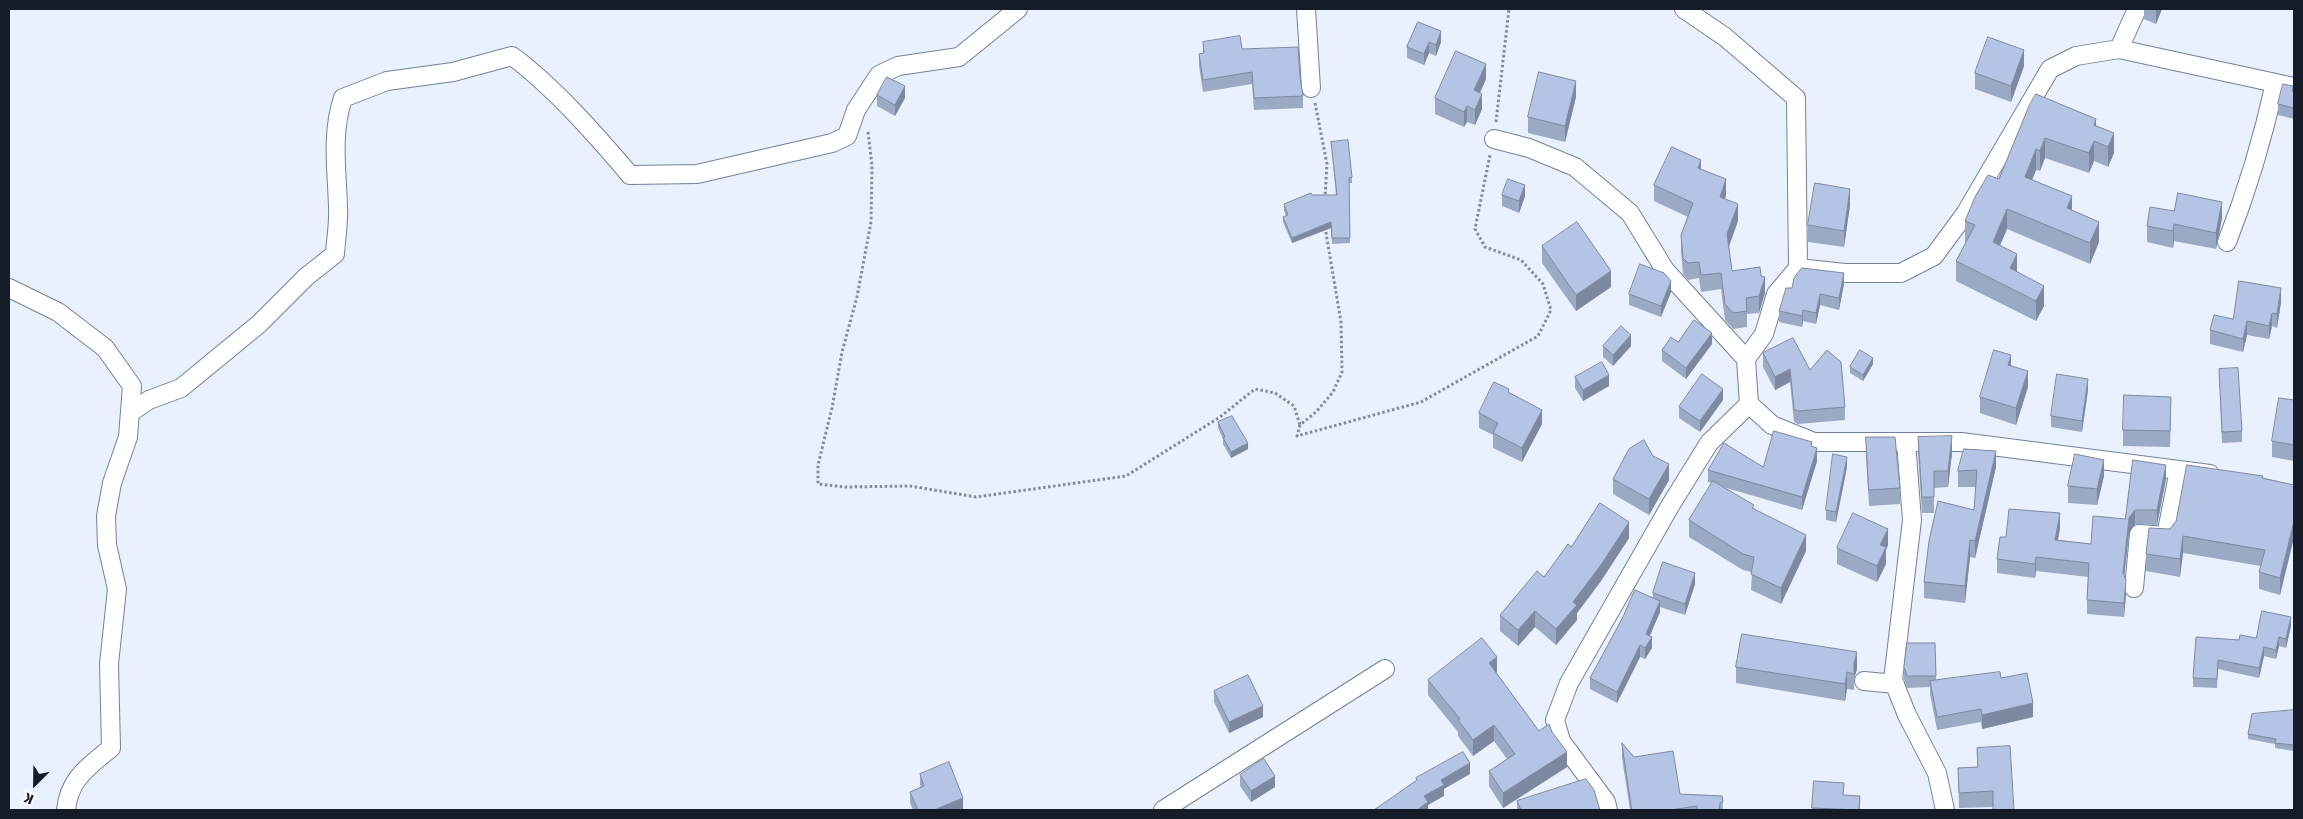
<!DOCTYPE html>
<style>
body{margin:0}
#map{position:relative;width:2303px;height:819px;overflow:hidden;background:#eaf1fe;font-family:"Fira Sans Condensed",sans-serif}
canvas{display:block}
.frame{position:absolute;inset:0;border:10px solid #151b27;pointer-events:none}
.north{position:absolute;left:10px;top:759px;width:50px;height:50px;-webkit-text-stroke:4px #fefefe;paint-order:stroke;rotate:203deg;font-size:14px;font-weight:700;line-height:20px;text-align:center;color:#151b27}
.north::after{content:'';display:block;margin:auto;width:18px;height:22px;background:#151b27;clip-path:polygon(50% 0,100% 100%,50% 72%,0 100%)}
</style>
<div id="map">
<canvas width="2303" height="819"></canvas>
<div class="frame"></div>
<div class="north">K</div>
</div>
<script>
const g = document.querySelector('canvas').getContext('2d');
g.lineJoin = 'round';
function stroke(path, color, width, dash) {
  g.strokeStyle = color;
  g.lineWidth = width;
  g.lineCap = dash ? 'butt' : 'round';
  g.setLineDash(dash || []);
  g.stroke(path);
}
function paint(path, color) {
  g.fillStyle = color;
  g.fill(path, 'evenodd');
}
const minor = new Path2D(`
 M 1306,9 L 1311,88
 M 1684,9 L 1725,37 L 1796,98 L 1798,268
 M 2119,49 L 2294,87
 M 1494,139 L 1529,148 L 1575,167 L 1630,213 L 1665,270 L 1746,359 L 1749,404 L 1772,425 L 1814,442 L 1961,442 L 2210,474
 M 2227,242 C 2247,191 2263,138 2275,83
 M 9,288 L 58,312 L 105,348 L 132,386 L 128,437 L 112,483 L 106,516 L 107,545 L 117,589 L 109,664 L 111,748 C 88,767 69,779 66,810
 M 1746,359 L 1764,334 L 1776,294 L 1798,268 L 1845,273 L 1901,273 L 1934,256 L 1965,214 L 2050,69 L 2076,56 L 2119,49 L 2137,9
 M 131,412 L 149,400 L 181,388 L 259,324 L 306,277 L 335,254 C 336,238 339,222 338,207 C 337,171 331,133 343,98 L 387,81 L 453,72 L 512,56 C 554,87 596,135 630,175 L 697,174 L 832,143 L 847,136 L 856,110 L 879,75 L 898,66 L 959,57 L 1018,9
 M 1906,442 L 1912,520 L 1893,680 L 1907,715 L 1937,773 L 1945,810
 M 2134,588 L 2139,534 L 2166,536 L 2179,470
 M 1864,681 L 1895,684
 M 1163,810 L 1385,669
 M 1608,810 L 1606,802 L 1561,741 L 1555,720 L 1569,683 L 1670,506 L 1709,443 L 1749,404`);
stroke(minor, '#71819f', 20);
stroke(new Path2D(`
 M 1315,103 L 1327,164 L 1325,198
 M 1496,122 L 1509,9
 M 868,132 L 872,166 L 871,222 L 857,297 L 842,352 L 832,408 L 818,465 L 818,484 L 845,487 L 910,486 L 976,497 L 1126,476 L 1220,417 L 1255,389 L 1275,393 L 1294,406 L 1300,425
 M 1325,227 L 1341,322 L 1342,372 L 1333,392 L 1316,412 L 1300,425 L 1297,436 L 1421,402 L 1538,336 L 1551,310 L 1543,284 L 1521,260 L 1485,247 L 1475,229 L 1490,155`), '#848a97', 3, [2.5, 2.5]);
stroke(minor, '#fff', 18);
paint(new Path2D(`
 M 2144,9 L 2162,9 L 2156,24 L 2144,19 Z
 M 1418,22 L 1441,42 L 1436,56 L 1429,53 L 1424,65 L 1407,58 L 1407,47 Z
 M 1203,42 L 1242,49 L 1300,77 L 1303,96 L 1303,108 L 1254,110 L 1252,84 L 1203,92 L 1199,66 L 1199,54 L 1203,53 Z
 M 2024,66 L 2011,102 L 1975,89 L 1975,73 Z
 M 1486,79 L 1480,93 L 1482,109 L 1475,125 L 1467,122 L 1464,127 L 1435,114 L 1435,98 Z
 M 2293,91 L 2294,91 L 2294,119 L 2278,115 L 2278,104 Z
 M 877,95 L 905,98 L 895,116 L 877,106 Z
 M 1576,97 L 1565,142 L 1528,133 L 1528,117 Z
 M 2029,106 L 2096,126 L 2114,153 L 2108,167 L 2094,161 L 2089,173 L 2045,158 L 2040,171 L 2036,170 L 2032,180 L 2072,210 L 2099,242 L 2090,264 L 2007,229 L 2000,245 L 2017,272 L 2044,306 L 2036,321 L 1956,281 L 1956,261 L 1966,242 L 1965,242 L 1965,221 L 1999,179 Z
 M 1331,142 L 1352,177 L 1352,183 L 1349,183 L 1350,243 L 1332,244 L 1331,228 L 1292,243 L 1283,222 L 1283,217 L 1286,216 L 1284,210 L 1284,204 L 1312,195 L 1336,195 Z
 M 1701,169 L 1726,195 L 1725,199 L 1738,221 L 1729,247 L 1732,271 L 1761,276 L 1765,293 L 1759,313 L 1747,314 L 1747,327 L 1733,329 L 1725,320 L 1721,289 L 1701,292 L 1699,278 L 1688,280 L 1683,274 L 1681,252 L 1681,235 L 1688,217 L 1654,201 L 1654,185 Z
 M 1502,195 L 1525,196 L 1519,213 L 1502,206 Z
 M 1850,205 L 1844,247 L 1808,242 L 1808,225 Z
 M 2174,211 L 2222,218 L 2216,249 L 2174,241 L 2173,248 L 2147,242 L 2147,226 Z
 M 1542,246 L 1611,287 L 1576,311 L 1542,263 Z
 M 1844,284 L 1839,310 L 1820,305 L 1816,324 L 1803,321 L 1802,327 L 1779,322 L 1779,311 L 1792,288 Z
 M 1671,292 L 1661,317 L 1629,305 L 1629,294 Z
 M 2281,302 L 2277,328 L 2272,326 L 2269,339 L 2247,335 L 2243,352 L 2210,344 L 2210,330 L 2233,319 Z
 M 1678,342 L 1712,344 L 1686,379 L 1662,361 L 1662,350 Z
 M 1603,346 L 1631,346 L 1613,366 L 1603,357 Z
 M 1763,353 L 1810,370 L 1845,407 L 1845,420 L 1798,424 L 1794,422 L 1790,382 L 1775,390 L 1763,367 Z
 M 1873,364 L 1863,381 L 1850,373 L 1850,367 Z
 M 2011,365 L 2028,387 L 2016,425 L 1980,413 L 1980,397 Z
 M 2219,369 L 2242,431 L 2242,442 L 2222,443 Z
 M 1575,377 L 1609,386 L 1583,401 L 1575,388 Z
 M 2088,390 L 2082,432 L 2051,427 L 2051,416 Z
 M 1509,393 L 1542,424 L 1522,462 L 1493,448 L 1493,435 L 1479,428 L 1479,413 Z
 M 1723,400 L 1700,432 L 1679,418 L 1679,407 Z
 M 2294,400 L 2294,461 L 2272,457 L 2272,441 Z
 M 2171,413 L 2170,447 L 2123,446 L 2123,430 Z
 M 1218,422 L 1248,449 L 1231,458 L 1223,444 L 1223,439 L 1218,428 Z
 M 1866,437 L 1900,488 L 1900,504 L 1869,506 L 1866,454 Z
 M 1918,437 L 1952,453 L 1948,487 L 1934,488 L 1934,513 L 1922,513 L 1918,453 Z
 M 1812,447 L 1817,461 L 1802,510 L 1723,487 L 1754,509 L 1806,551 L 1781,604 L 1751,590 L 1752,572 L 1743,570 L 1689,537 L 1689,520 L 1712,483 L 1708,482 L 1708,470 L 1763,467 Z
 M 1653,456 L 1669,480 L 1649,515 L 1613,494 L 1613,479 Z
 M 1847,467 L 1836,522 L 1826,520 L 1826,510 Z
 M 1996,467 L 1975,558 L 1970,557 L 1965,603 L 1924,598 L 1924,582 L 1974,510 L 1976,487 L 1958,487 L 1958,471 Z
 M 2104,476 L 2097,505 L 2068,503 L 2068,486 Z
 M 2263,478 L 2294,485 L 2280,595 L 2259,589 L 2259,572 L 2261,566 L 2183,553 L 2180,577 L 2146,571 L 2146,554 L 2170,529 Z
 M 2166,479 L 2157,525 L 2135,524 L 2129,533 L 2124,576 L 2126,594 L 2124,617 L 2087,614 L 2087,600 L 2088,577 L 2036,571 L 2035,578 L 1997,573 L 1997,559 L 2006,537 L 2060,528 L 2058,540 L 2091,544 L 2125,519 Z
 M 1629,538 L 1601,581 L 1577,613 L 1577,620 L 1556,645 L 1535,627 L 1518,646 L 1500,631 L 1500,615 L 1544,577 L 1571,547 Z
 M 1888,545 L 1886,550 L 1886,564 L 1877,582 L 1837,564 L 1837,548 Z
 M 1695,584 L 1685,615 L 1660,607 L 1660,612 L 1649,636 L 1652,648 L 1645,659 L 1640,657 L 1617,703 L 1590,689 L 1590,678 L 1623,617 L 1653,598 L 1653,593 Z
 M 2291,626 L 2286,648 L 2279,646 L 2276,659 L 2264,656 L 2259,678 L 2218,669 L 2217,688 L 2193,687 L 2193,678 L 2239,640 L 2256,638 Z
 M 1935,643 L 1936,680 L 2001,678 L 2033,717 L 1982,729 L 1981,722 L 1937,730 L 1930,694 L 1930,687 L 1907,688 L 1904,679 L 1904,667 Z
 M 1736,667 L 1857,669 L 1854,679 L 1854,690 L 1847,689 L 1845,701 L 1736,683 Z
 M 1496,672 L 1539,731 L 1567,767 L 1503,808 L 1489,786 L 1489,771 L 1507,759 L 1494,741 L 1473,756 L 1458,736 L 1458,732 L 1428,695 L 1428,680 L 1497,672 Z
 M 1214,691 L 1263,717 L 1229,733 L 1214,702 Z
 M 2294,710 L 2294,751 L 2275,748 L 2275,744 L 2248,739 L 2248,734 Z
 M 1622,743 L 1634,757 L 1680,794 L 1722,796 L 1723,810 L 1630,810 L 1622,758 Z
 M 1977,748 L 2014,810 L 1993,807 L 1959,808 L 1958,768 L 1977,767 Z
 M 920,774 L 963,809 L 960,810 L 913,810 L 910,803 L 910,792 L 921,788 L 920,785 Z
 M 1240,775 L 1275,787 L 1251,802 L 1240,786 Z
 M 1814,781 L 1844,795 L 1860,796 L 1860,810 L 1812,810 Z
 M 1517,801 L 1600,810 L 1517,810 Z`), '#9aa9c4');
paint(new Path2D(`
 M 2156,9 L 2162,9 L 2156,24 Z
 M 1441,31 L 1441,42 L 1436,56 L 1436,45 Z
 M 1429,42 L 1429,53 L 1424,65 L 1424,54 Z
 M 2024,50 L 2024,66 L 2011,102 L 2011,86 Z
 M 1486,64 L 1486,79 L 1474,106 L 1474,90 Z
 M 1576,81 L 1576,97 L 1565,142 L 1565,126 Z
 M 905,86 L 905,98 L 895,116 L 895,105 Z
 M 1482,94 L 1482,109 L 1475,125 L 1475,110 Z
 M 1467,106 L 1467,122 L 1464,127 L 1464,112 Z
 M 2096,119 L 2096,139 L 2094,141 L 2094,161 L 2089,173 L 2089,153 L 2094,125 Z
 M 2114,133 L 2114,153 L 2108,167 L 2108,147 Z
 M 2045,138 L 2045,158 L 2040,171 L 2040,151 Z
 M 2036,149 L 2036,170 L 2025,198 L 2025,177 Z
 M 1701,160 L 1701,177 L 1698,168 Z
 M 1726,179 L 1726,195 L 1720,214 L 1720,197 Z
 M 1525,185 L 1525,196 L 1519,213 L 1519,201 Z
 M 1850,189 L 1850,205 L 1844,247 L 1844,231 Z
 M 2072,196 L 2072,217 L 2067,208 Z
 M 2222,202 L 2222,218 L 2216,249 L 2216,233 Z
 M 1738,204 L 1738,221 L 1727,251 L 1727,234 Z
 M 2007,209 L 2007,229 L 1993,262 L 1993,242 Z
 M 1331,222 L 1331,228 L 1292,243 L 1292,238 Z
 M 2099,222 L 2099,242 L 2090,264 L 2090,243 Z
 M 2174,224 L 2174,241 L 2173,248 L 2173,231 Z
 M 2017,254 L 2017,274 L 2010,289 L 2010,268 Z
 M 1611,271 L 1611,287 L 1576,311 L 1576,295 Z
 M 1844,273 L 1844,284 L 1839,310 L 1839,298 Z
 M 1765,277 L 1765,293 L 1759,313 L 1759,296 Z
 M 1671,281 L 1671,292 L 1661,317 L 1661,306 Z
 M 2044,286 L 2044,306 L 2036,321 L 2036,301 Z
 M 2281,288 L 2281,302 L 2277,328 L 2277,314 Z
 M 1820,294 L 1820,305 L 1816,324 L 1816,313 Z
 M 1803,310 L 1803,321 L 1802,327 L 1802,316 Z
 M 2272,313 L 2272,326 L 2269,339 L 2269,326 Z
 M 2247,321 L 2247,335 L 2243,352 L 2243,339 Z
 M 1712,333 L 1712,344 L 1686,379 L 1686,368 Z
 M 1631,335 L 1631,346 L 1613,366 L 1613,355 Z
 M 2011,355 L 2011,372 L 2008,365 Z
 M 1873,358 L 1873,364 L 1863,381 L 1863,375 Z
 M 1790,369 L 1790,382 L 1775,390 L 1775,377 Z
 M 2028,371 L 2028,387 L 2016,425 L 2016,408 Z
 M 1609,375 L 1609,386 L 1583,401 L 1583,390 Z
 M 2088,379 L 2088,390 L 2082,432 L 2082,421 Z
 M 1723,389 L 1723,400 L 1700,432 L 1700,421 Z
 M 1542,410 L 1542,424 L 1522,462 L 1522,448 Z
 M 1952,436 L 1952,453 L 1948,487 L 1948,471 Z
 M 1248,443 L 1248,449 L 1231,458 L 1231,452 Z
 M 1817,448 L 1817,461 L 1802,510 L 1802,497 Z
 M 1996,451 L 1996,467 L 1975,558 L 1975,541 Z
 M 1847,457 L 1847,467 L 1836,522 L 1836,512 Z
 M 2104,460 L 2104,476 L 2097,505 L 2097,489 Z
 M 1669,464 L 1669,480 L 1649,515 L 1649,499 Z
 M 2166,465 L 2166,479 L 2157,525 L 2157,510 Z
 M 2135,510 L 2135,524 L 2129,533 L 2123,587 L 2123,573 L 2129,518 Z
 M 2060,513 L 2060,528 L 2055,554 L 2055,540 Z
 M 2294,521 L 2294,538 L 2280,595 L 2280,578 Z
 M 1629,522 L 1629,538 L 1601,581 L 1577,613 L 1577,620 L 1556,645 L 1556,629 L 1573,602 Z
 M 1888,529 L 1888,545 L 1886,550 L 1886,564 L 1877,582 L 1877,566 L 1880,545 Z
 M 1806,535 L 1806,551 L 1781,604 L 1781,588 Z
 M 2183,536 L 2183,553 L 2180,577 L 2180,559 Z
 M 1970,540 L 1970,557 L 1965,603 L 1965,586 Z
 M 2036,557 L 2036,571 L 2035,578 L 2035,564 Z
 M 1695,573 L 1695,584 L 1685,615 L 1685,604 Z
 M 2126,580 L 2126,594 L 2124,617 L 2124,603 Z
 M 1660,601 L 1660,612 L 1646,645 L 1646,634 Z
 M 1535,611 L 1535,627 L 1518,646 L 1518,630 Z
 M 2291,617 L 2291,626 L 2286,648 L 2286,639 Z
 M 1652,637 L 1652,648 L 1645,659 L 1645,648 Z
 M 2279,637 L 2279,646 L 2276,659 L 2276,650 Z
 M 1640,645 L 1640,657 L 1617,703 L 1617,692 Z
 M 2264,647 L 2264,656 L 2259,678 L 2259,668 Z
 M 1857,652 L 1857,669 L 1854,679 L 1854,663 Z
 M 1497,657 L 1497,672 L 1489,678 L 1489,663 Z
 M 1847,672 L 1847,689 L 1845,701 L 1845,684 Z
 M 2033,703 L 2033,717 L 1982,729 L 1982,715 Z
 M 1263,706 L 1263,717 L 1229,733 L 1229,722 Z
 M 1494,725 L 1494,741 L 1473,756 L 1473,740 Z
 M 1567,752 L 1567,767 L 1503,808 L 1503,793 Z
 M 1470,763 L 1470,774 L 1444,789 L 1444,796 L 1428,805 L 1428,810 L 1417,810 L 1424,796 L 1441,780 Z
 M 1275,776 L 1275,787 L 1251,802 L 1251,791 Z
 M 963,798 L 963,809 L 960,810 L 934,810 Z`), '#7d89a0');
const building = new Path2D(`
 M 1418,22 L 1441,31 L 1436,45 L 1429,42 L 1424,54 L 1407,47 Z
 M 1240,36 L 1242,49 L 1298,47 L 1300,77 L 1303,96 L 1254,98 L 1252,72 L 1203,80 L 1199,54 L 1204,53 L 1203,42 Z
 M 1988,37 L 2024,50 L 2011,86 L 1975,73 Z
 M 1456,51 L 1486,64 L 1474,90 L 1482,94 L 1475,110 L 1467,106 L 1464,112 L 1435,98 Z
 M 1539,72 L 1576,81 L 1565,126 L 1528,117 Z
 M 887,77 L 905,86 L 895,105 L 877,95 Z
 M 2283,84 L 2293,86 L 2292,91 L 2294,91 L 2294,108 L 2278,104 Z
 M 2036,94 L 2096,119 L 2094,125 L 2114,133 L 2108,147 L 2094,141 L 2089,153 L 2045,138 L 2040,151 L 2036,149 L 2025,177 L 2072,196 L 2067,208 L 2099,222 L 2090,243 L 2007,209 L 1993,242 L 2017,254 L 2010,268 L 2044,286 L 2036,301 L 1956,261 L 1975,225 L 1965,221 L 1975,197 L 1988,175 L 1999,179 L 2029,106 Z
 M 1348,140 L 1352,177 L 1349,178 L 1350,238 L 1332,238 L 1331,222 L 1292,238 L 1283,217 L 1288,215 L 1284,204 L 1311,193 L 1312,195 L 1337,195 L 1331,142 Z
 M 1672,147 L 1701,160 L 1698,168 L 1726,179 L 1720,197 L 1738,204 L 1727,234 L 1732,271 L 1760,267 L 1761,276 L 1765,277 L 1759,296 L 1746,298 L 1747,311 L 1733,313 L 1725,304 L 1721,273 L 1701,275 L 1699,262 L 1688,263 L 1683,258 L 1681,235 L 1693,203 L 1654,185 Z
 M 1508,179 L 1525,185 L 1519,201 L 1502,195 Z
 M 1815,183 L 1850,189 L 1844,231 L 1808,225 Z
 M 2178,193 L 2222,202 L 2216,233 L 2174,224 L 2173,231 L 2147,226 L 2150,207 L 2174,211 Z
 M 1577,222 L 1611,271 L 1576,295 L 1542,246 Z
 M 1640,264 L 1664,273 L 1671,281 L 1661,306 L 1629,294 Z
 M 1802,268 L 1844,273 L 1839,298 L 1820,294 L 1816,313 L 1803,310 L 1802,316 L 1779,311 L 1786,288 L 1792,288 L 1794,278 Z
 M 2239,281 L 2281,288 L 2277,314 L 2272,313 L 2269,326 L 2247,321 L 2243,339 L 2210,330 L 2214,315 L 2233,319 Z
 M 1694,320 L 1712,333 L 1686,368 L 1662,350 L 1671,337 L 1678,342 Z
 M 1621,326 L 1631,335 L 1613,355 L 1603,346 Z
 M 1793,338 L 1810,370 L 1827,350 L 1841,362 L 1845,407 L 1798,411 L 1794,409 L 1790,369 L 1775,377 L 1763,353 Z
 M 1860,350 L 1873,358 L 1863,375 L 1850,367 Z
 M 1994,350 L 2011,355 L 2008,365 L 2028,371 L 2016,408 L 1980,397 Z
 M 1602,362 L 1609,375 L 1583,390 L 1575,377 Z
 M 2238,368 L 2242,431 L 2222,432 L 2219,369 Z
 M 1702,374 L 1723,389 L 1700,421 L 1679,407 Z
 M 2057,374 L 2088,379 L 2082,421 L 2051,416 Z
 M 1494,382 L 1509,389 L 1508,392 L 1542,410 L 1522,448 L 1493,433 L 1498,423 L 1479,413 Z
 M 2124,395 L 2171,397 L 2170,431 L 2123,430 Z
 M 2279,398 L 2294,400 L 2294,445 L 2272,441 Z
 M 1232,416 L 1248,443 L 1231,452 L 1223,438 L 1225,437 L 1218,422 Z
 M 1774,431 L 1812,442 L 1811,446 L 1817,448 L 1802,497 L 1708,470 L 1724,443 L 1763,467 Z
 M 1952,436 L 1948,471 L 1934,471 L 1934,497 L 1922,497 L 1918,437 Z
 M 1866,437 L 1895,437 L 1900,488 L 1869,490 Z
 M 1644,440 L 1653,456 L 1669,464 L 1649,499 L 1613,479 L 1629,449 Z
 M 1964,449 L 1996,451 L 1975,541 L 1970,540 L 1965,586 L 1924,582 L 1929,541 L 1938,501 L 1974,510 L 1977,470 L 1958,471 Z
 M 1833,454 L 1847,457 L 1836,512 L 1826,510 Z
 M 2075,454 L 2104,460 L 2097,489 L 2068,486 Z
 M 2133,460 L 2166,465 L 2157,510 L 2135,510 L 2129,518 L 2123,573 L 2126,580 L 2124,603 L 2087,600 L 2089,563 L 2036,557 L 2035,564 L 1997,559 L 2000,537 L 2006,537 L 2009,509 L 2060,513 L 2055,540 L 2091,544 L 2093,516 L 2125,519 Z
 M 2187,465 L 2263,476 L 2262,478 L 2294,485 L 2294,521 L 2280,578 L 2259,572 L 2265,550 L 2183,536 L 2180,559 L 2146,554 L 2149,528 L 2170,529 L 2176,521 Z
 M 1713,481 L 1754,505 L 1752,508 L 1806,535 L 1781,588 L 1751,574 L 1754,557 L 1743,554 L 1689,520 Z
 M 1600,503 L 1629,522 L 1601,565 L 1573,602 L 1577,605 L 1556,629 L 1535,611 L 1518,630 L 1500,615 L 1537,571 L 1544,577 L 1568,544 L 1571,547 Z
 M 1853,513 L 1888,529 L 1880,545 L 1886,547 L 1877,566 L 1837,548 Z
 M 1663,562 L 1695,573 L 1685,604 L 1653,593 Z
 M 1635,590 L 1660,601 L 1646,634 L 1652,637 L 1645,648 L 1640,645 L 1617,692 L 1590,678 L 1623,617 Z
 M 2262,611 L 2291,617 L 2286,639 L 2279,637 L 2276,650 L 2264,647 L 2259,668 L 2218,660 L 2217,679 L 2193,678 L 2196,637 L 2239,640 L 2240,635 L 2256,638 Z
 M 1742,634 L 1857,652 L 1854,663 L 1854,674 L 1847,672 L 1845,684 L 1736,667 Z
 M 1482,638 L 1497,657 L 1489,663 L 1539,731 L 1549,724 L 1552,732 L 1567,752 L 1503,793 L 1489,771 L 1515,754 L 1494,725 L 1473,740 L 1458,720 L 1460,719 L 1428,680 Z
 M 1907,643 L 1935,643 L 1936,676 L 1907,676 L 1904,667 Z
 M 2000,672 L 2001,678 L 2027,673 L 2033,703 L 1982,715 L 1981,709 L 1937,717 L 1930,681 Z
 M 1248,675 L 1263,706 L 1229,722 L 1214,691 Z
 M 2294,710 L 2294,745 L 2275,743 L 2276,739 L 2248,734 L 2252,714 Z
 M 1622,743 L 1634,757 L 1673,751 L 1680,794 L 1722,796 L 1723,802 L 1720,803 L 1719,810 L 1697,810 L 1697,806 L 1670,810 L 1632,810 Z
 M 2010,746 L 2014,810 L 1993,810 L 1993,791 L 1959,793 L 1958,768 L 1978,767 L 1977,748 Z
 M 1463,752 L 1470,763 L 1441,780 L 1444,785 L 1424,796 L 1428,802 L 1417,810 L 1374,810 L 1417,780 L 1416,778 Z
 M 1264,759 L 1275,776 L 1251,791 L 1240,775 Z
 M 949,762 L 963,798 L 934,810 L 918,810 L 910,792 L 924,786 L 920,774 Z
 M 1586,779 L 1594,790 L 1600,810 L 1521,810 L 1517,801 Z
 M 1814,781 L 1844,783 L 1843,795 L 1860,796 L 1859,810 L 1812,808 Z`);
paint(building, '#b3c4e4');
stroke(building, '#7d89a0', 1);
</script>
